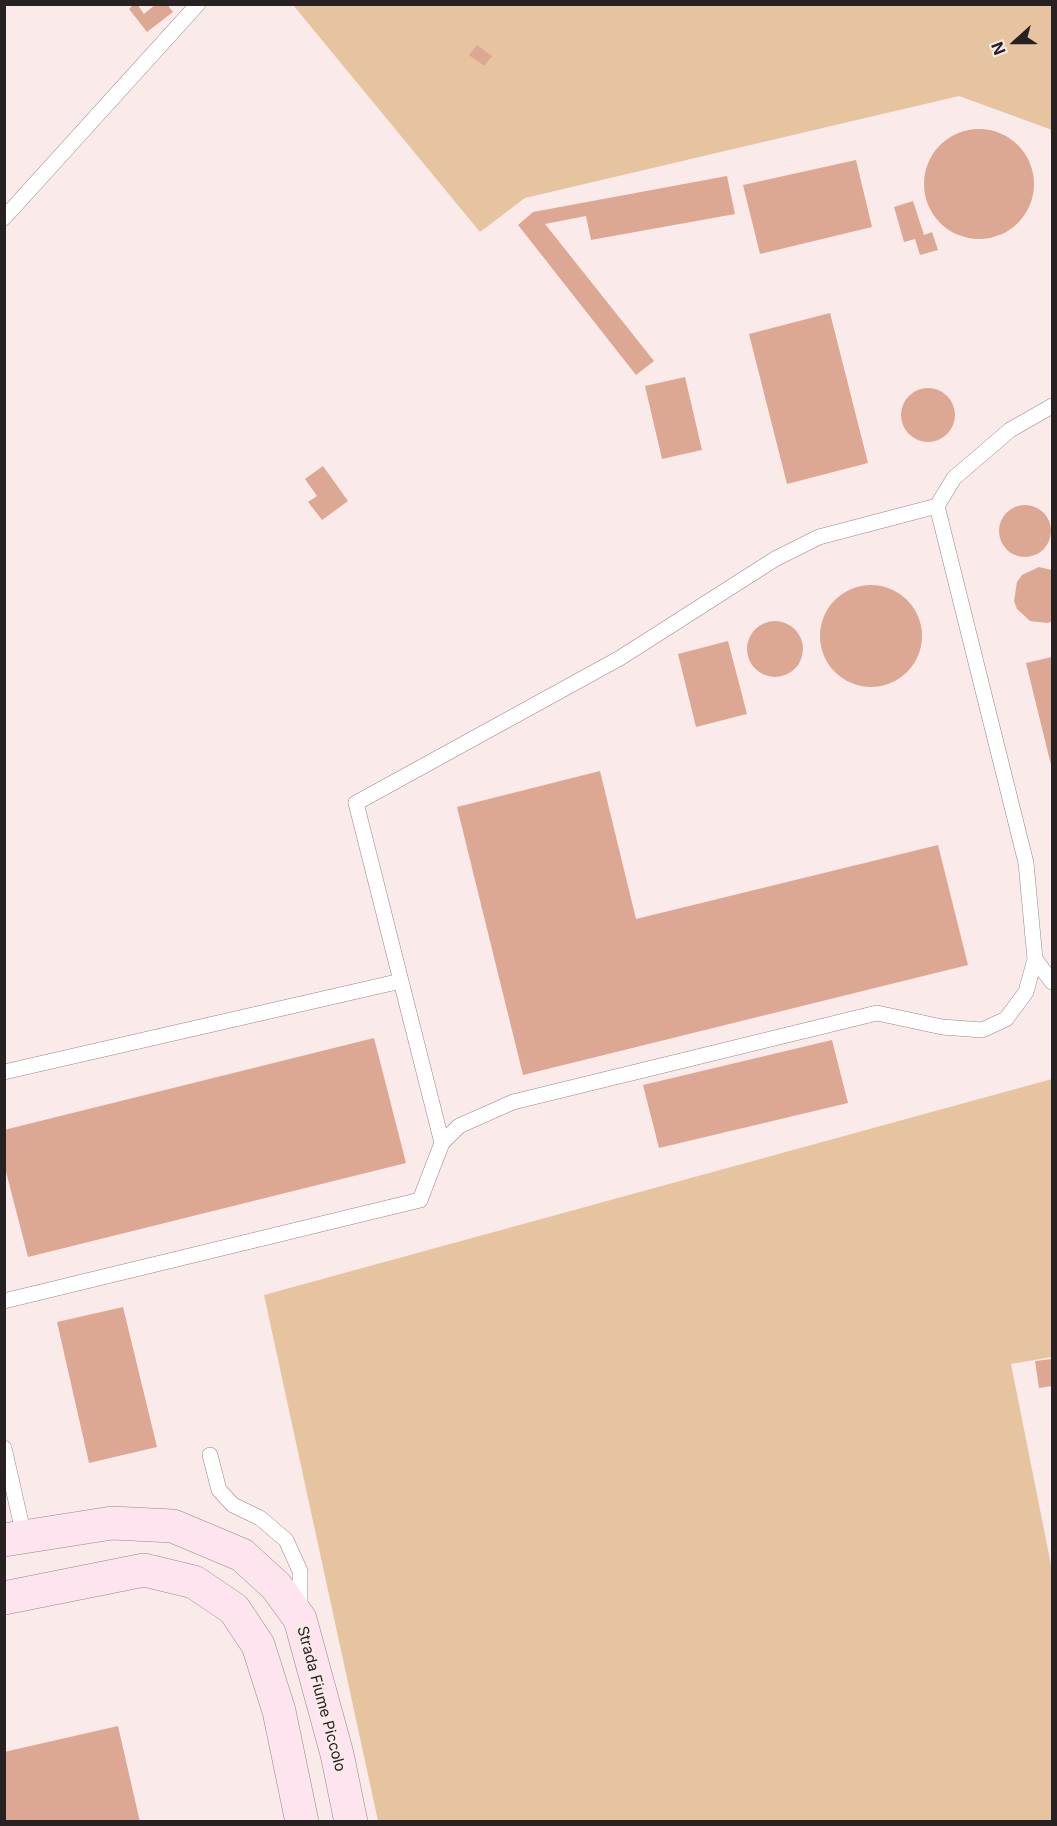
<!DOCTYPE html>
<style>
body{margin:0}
#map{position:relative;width:1057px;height:1826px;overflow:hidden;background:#fbeaea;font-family:Inter,sans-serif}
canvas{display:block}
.frame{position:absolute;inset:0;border:6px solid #272121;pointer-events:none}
.north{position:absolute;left:985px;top:12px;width:60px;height:60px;-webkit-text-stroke:4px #fbeaea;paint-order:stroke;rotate:249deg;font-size:16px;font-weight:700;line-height:24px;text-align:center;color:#272121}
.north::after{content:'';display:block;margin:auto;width:21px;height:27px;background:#272121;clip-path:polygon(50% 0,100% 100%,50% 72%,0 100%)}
</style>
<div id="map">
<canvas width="1057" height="1826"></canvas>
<div class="frame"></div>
<div class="north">N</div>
</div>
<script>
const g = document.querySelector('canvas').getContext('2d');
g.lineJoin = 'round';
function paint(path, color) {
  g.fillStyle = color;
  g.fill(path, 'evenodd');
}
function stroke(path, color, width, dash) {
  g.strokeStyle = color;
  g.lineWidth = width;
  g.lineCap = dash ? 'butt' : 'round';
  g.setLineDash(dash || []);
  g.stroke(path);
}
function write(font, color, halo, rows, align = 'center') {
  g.font = font + ' Inter,sans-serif';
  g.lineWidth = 6;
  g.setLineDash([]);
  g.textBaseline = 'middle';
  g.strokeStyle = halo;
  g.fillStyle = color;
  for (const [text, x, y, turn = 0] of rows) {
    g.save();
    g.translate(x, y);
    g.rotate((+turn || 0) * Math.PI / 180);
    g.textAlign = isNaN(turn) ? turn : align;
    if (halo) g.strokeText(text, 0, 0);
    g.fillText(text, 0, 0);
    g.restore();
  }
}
paint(new Path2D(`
 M 293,5 L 1052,5 L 1052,130 L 959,96 L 525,198 L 480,232 Z
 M 1052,1079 L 1052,1357 L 1011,1364 L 1052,1570 L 1052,1821 L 378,1821 L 264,1295 Z`), '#e7c4a0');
paint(new Path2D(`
 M 134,4 L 137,4 L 144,14 L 156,4 L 167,4 L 173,12 L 147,32 L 129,9 Z
 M 477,45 L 492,56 L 484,66 L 469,55 Z
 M924 184a55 55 0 1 1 110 0a55 55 0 1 1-110 0Z
 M 856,160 L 872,227 L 760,254 L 743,185 Z
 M 727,176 L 735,214 L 591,240 L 586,216 L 545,224 L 654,361 L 636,375 L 518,225 L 533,212 Z
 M 913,201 L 924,235 L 932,232 L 938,250 L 920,255 L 915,239 L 904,242 L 894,207 Z
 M 830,313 L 868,463 L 787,484 L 749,334 Z
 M 685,377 L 702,450 L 662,459 L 645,386 Z
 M901 415a27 27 0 1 1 54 0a27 27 0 1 1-54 0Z
 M 323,466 L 348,501 L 322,520 L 308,502 L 317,496 L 305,479 Z
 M999 531a26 26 0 1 1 52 0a26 26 0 1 1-52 0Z
 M 1039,567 L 1052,570 L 1052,621 L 1048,623 L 1030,621 L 1017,609 L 1014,601 L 1017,582 L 1022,575 Z
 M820 636a51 51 0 1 1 102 0a51 51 0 1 1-102 0Z
 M747 649a28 28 0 1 1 56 0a28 28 0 1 1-56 0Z
 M 728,641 L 747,714 L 696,727 L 678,654 Z
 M 1052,657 L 1052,769 L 1026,663 Z
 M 600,771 L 636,919 L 938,845 L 968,965 L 523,1075 L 457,807 Z
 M 374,1038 L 406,1163 L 28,1257 L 4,1164 L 4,1130 Z
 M 832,1040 L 848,1103 L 659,1148 L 643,1085 Z
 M 123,1307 L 157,1447 L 89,1463 L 57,1322 Z
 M 1052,1359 L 1052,1386 L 1039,1388 L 1035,1361 Z
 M 118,1726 L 140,1822 L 4,1822 L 4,1752 Z`), '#dca893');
const lane = new Path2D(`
 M 4,218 L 198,4
 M 1035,959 L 1052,982
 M 401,981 L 442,1143
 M 4,1072 L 401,981 L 356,803 L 620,658 L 775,559 L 819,537 L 937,506
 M 4,1301 L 420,1200 L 442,1143 L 459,1126 L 513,1102 L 877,1013 L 942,1027 L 982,1030 L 1006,1019 L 1026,992 L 1035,959 L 1026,863 L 937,506 L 954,478 L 1010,430 L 1052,406
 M 4,1448 L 24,1536
 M 210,1455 L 219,1490 L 233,1505 L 260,1518 L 286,1540 L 300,1571 L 300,1610`);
const secondary = new Path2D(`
 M 4,1540 L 112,1523 L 173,1526 L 242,1555 L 276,1586 L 300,1619 L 337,1754 L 351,1822
 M 4,1598 L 144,1570 L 194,1582 L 234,1609 L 258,1645 L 279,1711 L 302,1822`);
stroke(lane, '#978888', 16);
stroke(secondary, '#978888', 34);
stroke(lane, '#fff', 15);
stroke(secondary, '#fde4ee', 33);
write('15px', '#272121', '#fbeaea', [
 ["Strada Fiume Piccolo",321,1699,75]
]);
</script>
